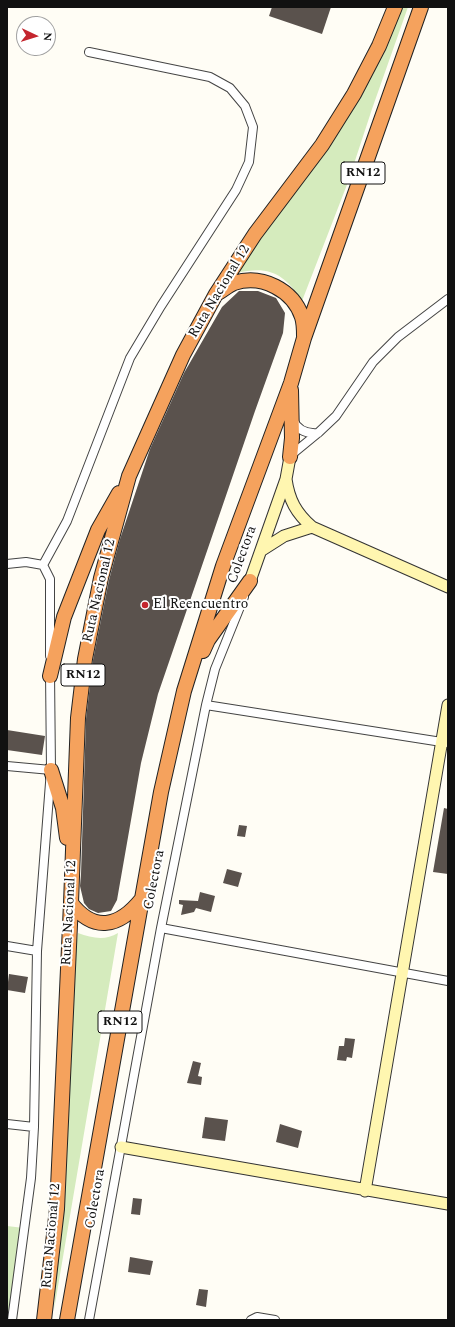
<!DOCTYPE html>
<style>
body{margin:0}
#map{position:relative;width:455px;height:1327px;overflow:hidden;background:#fffdf5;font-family:Spectral,serif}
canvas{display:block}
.frame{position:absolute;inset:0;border:8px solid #111;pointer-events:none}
.north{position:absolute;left:16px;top:16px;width:40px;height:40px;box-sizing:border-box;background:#fff;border:1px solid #a0a0a0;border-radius:50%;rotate:94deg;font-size:11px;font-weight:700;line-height:16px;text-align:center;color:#111}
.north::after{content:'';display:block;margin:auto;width:14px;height:18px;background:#c4262e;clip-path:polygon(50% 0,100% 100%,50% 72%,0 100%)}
</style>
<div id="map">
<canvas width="455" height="1327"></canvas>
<div class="frame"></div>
<div class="north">N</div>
</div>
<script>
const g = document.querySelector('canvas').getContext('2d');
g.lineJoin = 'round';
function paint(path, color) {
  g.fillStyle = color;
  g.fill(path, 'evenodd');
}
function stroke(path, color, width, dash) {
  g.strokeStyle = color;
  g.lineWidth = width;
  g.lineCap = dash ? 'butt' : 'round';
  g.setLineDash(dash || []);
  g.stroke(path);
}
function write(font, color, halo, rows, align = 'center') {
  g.font = font + ' Spectral,serif';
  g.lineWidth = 4;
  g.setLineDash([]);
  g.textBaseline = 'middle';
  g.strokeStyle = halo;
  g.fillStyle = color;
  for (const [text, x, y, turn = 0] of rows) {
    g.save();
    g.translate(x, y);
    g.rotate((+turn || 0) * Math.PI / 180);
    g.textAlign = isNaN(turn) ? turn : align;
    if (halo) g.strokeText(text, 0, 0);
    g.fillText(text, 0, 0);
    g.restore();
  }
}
paint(new Path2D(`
 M 402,7 L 408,7 L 372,109 L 348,182 L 302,301 C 285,274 269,265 237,273 L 268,225 L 353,107 Z
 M 78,933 C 92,938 105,941 118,933 L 54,1310 L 64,1169 L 72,983 Z
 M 7,1226 L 24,1228 L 9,1320 L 7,1320 Z`), '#d5ebbd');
paint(new Path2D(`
 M 272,7 L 331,7 L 322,34 L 269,16 Z
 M 239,291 L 258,291 L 276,298 L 285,313 L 283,333 L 255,411 L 158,694 L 141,763 L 117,900 L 111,911 L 98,913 L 89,909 L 84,903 L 80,886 L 81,874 L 86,719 L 93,660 L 109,580 L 120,539 L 150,449 L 184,373 L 222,307 Z
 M 7,730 L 45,736 L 42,755 L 7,750 Z
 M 444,808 L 448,809 L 448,874 L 433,872 Z
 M 239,825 L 247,826 L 245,837 L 237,836 Z
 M 227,869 L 242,873 L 238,887 L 223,883 Z
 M 200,892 L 215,896 L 211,912 L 196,908 L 194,912 L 181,915 L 183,905 L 179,904 L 179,900 L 198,901 Z
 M 9,974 L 28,977 L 25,993 L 7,990 Z
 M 345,1038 L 355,1039 L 352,1058 L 347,1057 L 346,1061 L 337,1060 L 339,1046 L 344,1046 Z
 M 193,1061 L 201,1063 L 198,1076 L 202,1077 L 201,1085 L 187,1083 Z
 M 205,1117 L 228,1120 L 225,1141 L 202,1138 Z
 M 280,1124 L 302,1131 L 298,1148 L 276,1142 Z
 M 133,1198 L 142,1199 L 140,1215 L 131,1214 Z
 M 130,1257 L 153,1261 L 150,1275 L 128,1272 Z
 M 199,1289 L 208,1290 L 206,1307 L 196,1305 Z`), '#5a524d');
const street = new Path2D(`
 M 293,420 C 298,431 307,434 318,433
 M 290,456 L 318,433 L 336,416 L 373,362 L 398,337 L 448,299
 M 7,564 L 26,562 L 43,565 L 50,579 L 50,656
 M 43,565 L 67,521 L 130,358 L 161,306 L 236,190 L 249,162 L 253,127 L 245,106 L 230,88 L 210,77 L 89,52
 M 206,705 L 448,743
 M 7,766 L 51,770
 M 161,928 L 448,981
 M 7,946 L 37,951
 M 7,1124 L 34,1127
 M 12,1320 L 31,1178 L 34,1127 L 37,951 L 51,770 L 50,672
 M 89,1320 L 161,928 L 206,705 L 215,669 L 244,597
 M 251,1320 L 257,1317 L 275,1320`);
const secondary = new Path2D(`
 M 286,479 C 289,500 296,513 312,527 L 448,587
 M 262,550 L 284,536 L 312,527
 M 250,581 L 286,479 L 290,457
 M 121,1147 L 448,1204
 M 365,1191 L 448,705`);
const highway = new Path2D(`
 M 218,293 C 223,290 229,285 234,283 C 262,274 293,290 302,317 C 304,323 304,330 304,336
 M 290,457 L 292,438 L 291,390
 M 203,651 L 208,640 L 250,581
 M 50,676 L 64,617 L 98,530 L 119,493
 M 51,770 L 63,808 L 67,838
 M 71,903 C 94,933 119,927 141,900
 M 44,1320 L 57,1209 L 71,903 L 78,718 L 85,659 L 101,578 L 129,476 L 183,355 L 216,294 L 255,234 L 322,145 L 354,94 L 379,46 L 395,7
 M 67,1320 L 161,792 L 184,691 L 223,566 L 291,383 L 304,338 L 421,7`);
stroke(street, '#444', 10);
stroke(secondary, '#333', 13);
stroke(highway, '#222', 16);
stroke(street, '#fff', 8);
stroke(secondary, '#fff6b0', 11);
stroke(highway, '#f5a25d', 14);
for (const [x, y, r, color] of [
 [145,605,4,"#c4262e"]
]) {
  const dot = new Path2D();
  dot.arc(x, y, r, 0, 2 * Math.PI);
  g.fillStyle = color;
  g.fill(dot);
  stroke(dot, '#fff', 1.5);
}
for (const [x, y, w] of [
 [363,173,44],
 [83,675,44],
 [120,1022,44]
]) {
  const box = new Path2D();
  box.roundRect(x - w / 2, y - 11, w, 22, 3);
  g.fillStyle = '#fff';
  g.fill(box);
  stroke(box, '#111', 1);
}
write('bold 13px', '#111', null, [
 ["RN12",363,173],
 ["RN12",83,675],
 ["RN12",120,1022]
]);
write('14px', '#111', '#fff', [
 ["Ruta Nacional 12",220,292,-59],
 ["Colectora",243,555,-70],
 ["Ruta Nacional 12",100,591,-77],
 ["Colectora",155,880,-79],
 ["Ruta Nacional 12",70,913,-87],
 ["Colectora",96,1199,-80],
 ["Ruta Nacional 12",52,1236,-85]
]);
write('14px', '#111', '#fff', [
 ["El Reencuentro",153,605]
], 'left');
</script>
